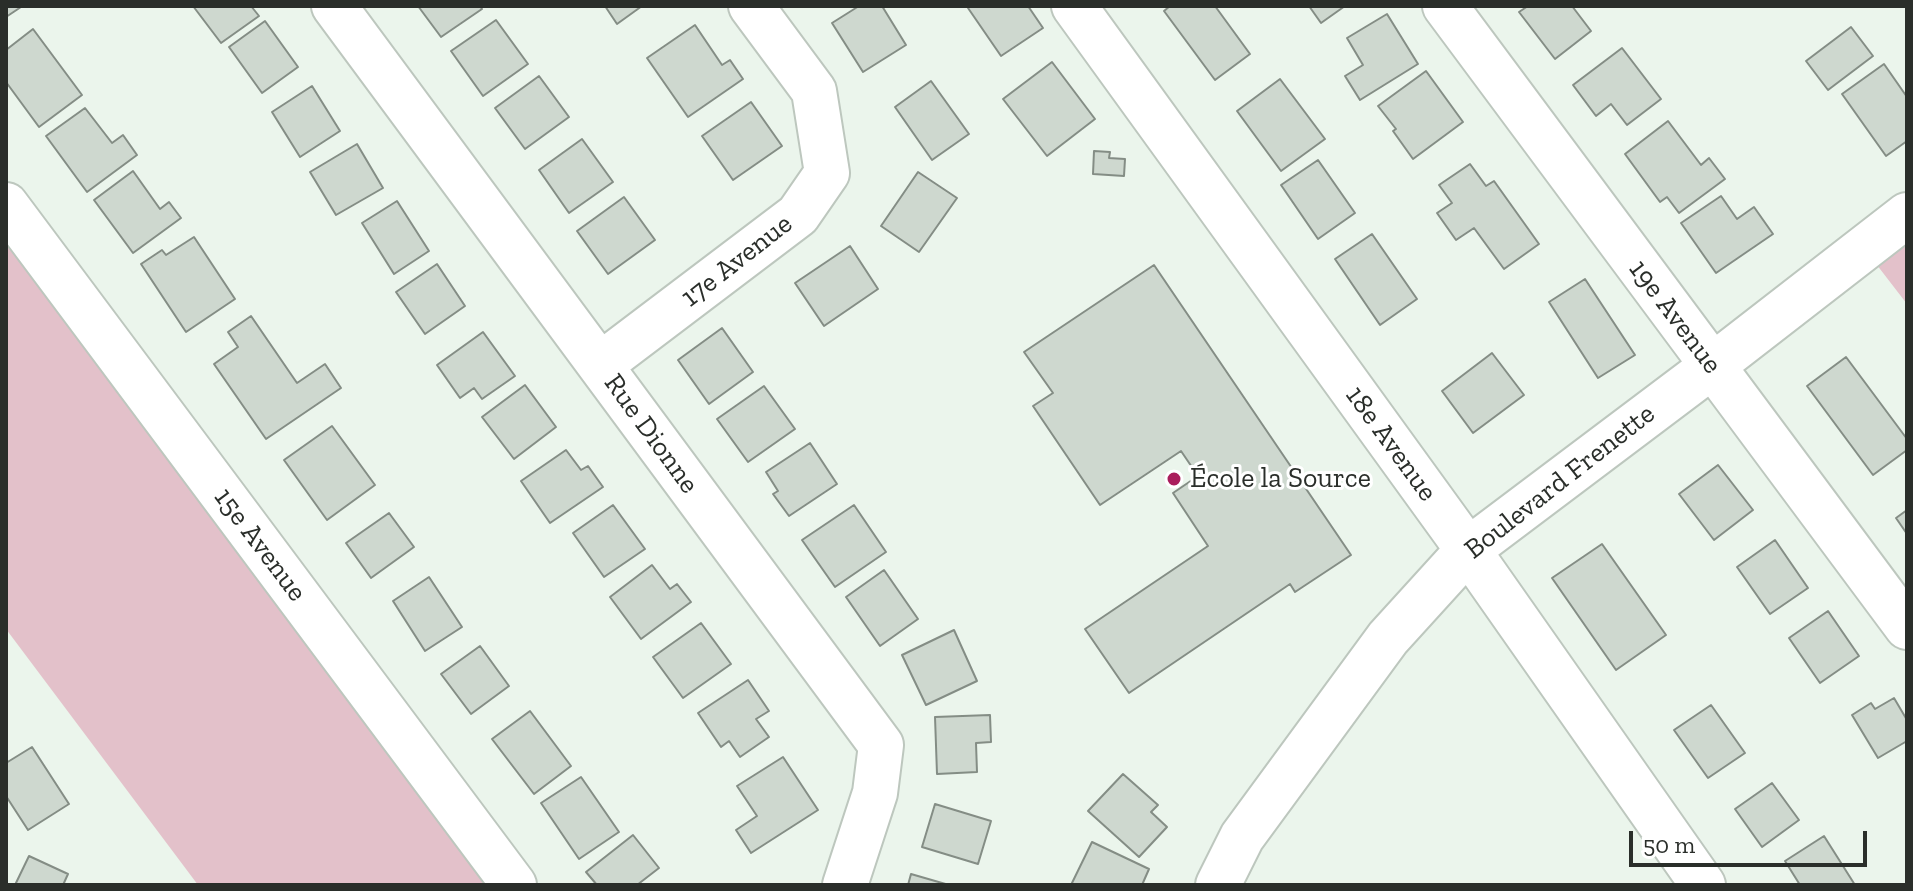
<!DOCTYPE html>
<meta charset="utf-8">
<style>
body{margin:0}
#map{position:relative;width:1913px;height:891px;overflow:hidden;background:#ebf5ec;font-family:"Zilla Slab",serif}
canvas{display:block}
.frame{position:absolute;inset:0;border:8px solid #2a2e2a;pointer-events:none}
.scale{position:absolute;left:1629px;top:831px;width:238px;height:36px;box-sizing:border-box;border:4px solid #2a2e2a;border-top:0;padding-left:10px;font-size:24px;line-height:28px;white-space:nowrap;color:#2a2e2a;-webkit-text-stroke:6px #fff;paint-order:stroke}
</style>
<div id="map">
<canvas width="1913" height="891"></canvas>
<div class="frame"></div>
<div class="scale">50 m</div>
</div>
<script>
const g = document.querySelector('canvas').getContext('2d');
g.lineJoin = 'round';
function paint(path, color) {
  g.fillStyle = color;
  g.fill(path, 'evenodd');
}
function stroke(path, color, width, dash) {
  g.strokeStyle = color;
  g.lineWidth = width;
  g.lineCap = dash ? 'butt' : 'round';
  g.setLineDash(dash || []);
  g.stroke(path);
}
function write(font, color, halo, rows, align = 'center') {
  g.font = font + ' "Zilla Slab",serif';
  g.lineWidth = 6;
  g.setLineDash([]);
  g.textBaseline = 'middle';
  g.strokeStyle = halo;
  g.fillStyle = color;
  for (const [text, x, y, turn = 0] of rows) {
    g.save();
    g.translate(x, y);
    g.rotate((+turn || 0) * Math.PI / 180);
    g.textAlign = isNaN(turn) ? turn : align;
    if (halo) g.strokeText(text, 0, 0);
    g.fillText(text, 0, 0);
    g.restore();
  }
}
paint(new Path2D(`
 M 6,219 L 506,885 L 198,885 L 6,629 Z
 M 1907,229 L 1907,304 L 1870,256 Z`), '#e3c1ca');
const building = new Path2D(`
 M 6,6 L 20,6 L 21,7 L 6,17 Z
 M 193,6 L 251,6 L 259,16 L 221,43 Z
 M 418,6 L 480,6 L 482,9 L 441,37 Z
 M 605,6 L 642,6 L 617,24 Z
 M 859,6 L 882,6 L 906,45 L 863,72 L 832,23 Z
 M 970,6 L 1028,6 L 1043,28 L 1001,56 L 968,8 Z
 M 1170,6 L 1215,6 L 1250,54 L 1215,80 L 1164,11 Z
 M 1309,6 L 1345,6 L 1321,23 Z
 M 1528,6 L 1572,6 L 1591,31 L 1555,59 L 1519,12 Z
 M 1387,14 L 1418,64 L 1360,100 L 1345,76 L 1363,65 L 1347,38 Z
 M 496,20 L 528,64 L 483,96 L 451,51 Z
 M 265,21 L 298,67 L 262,93 L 229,47 Z
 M 695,25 L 722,65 L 730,60 L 743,79 L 688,117 L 647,58 Z
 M 1851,27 L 1873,56 L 1828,90 L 1806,61 Z
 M 33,29 L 82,95 L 39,127 L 6,82 L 6,50 Z
 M 1622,48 L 1661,99 L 1627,125 L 1611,104 L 1596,116 L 1573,85 Z
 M 1052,62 L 1095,119 L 1047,156 L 1003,99 Z
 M 1884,64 L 1907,97 L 1907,141 L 1886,156 L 1842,94 Z
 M 1426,71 L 1463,122 L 1413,159 L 1393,131 L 1396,129 L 1378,106 Z
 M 539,76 L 569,117 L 525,149 L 495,108 Z
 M 1280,79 L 1325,139 L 1281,171 L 1237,111 Z
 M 931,81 L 969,134 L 932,160 L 895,107 Z
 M 312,86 L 340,131 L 300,157 L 272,112 Z
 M 751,102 L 782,146 L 733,180 L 702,136 Z
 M 85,108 L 112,143 L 123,135 L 137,155 L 87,192 L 46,136 Z
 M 1668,121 L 1701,165 L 1709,158 L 1725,179 L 1679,213 L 1667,197 L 1660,202 L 1625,154 Z
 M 582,139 L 613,182 L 569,213 L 539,170 Z
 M 357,144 L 383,188 L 336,215 L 310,172 Z
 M 1094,151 L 1110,152 L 1109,158 L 1125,159 L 1124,176 L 1093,174 Z
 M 1318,160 L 1355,213 L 1318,239 L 1281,185 Z
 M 1470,164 L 1486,186 L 1494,181 L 1539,244 L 1504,269 L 1474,228 L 1456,240 L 1437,213 L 1452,203 L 1439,185 Z
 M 133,171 L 160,209 L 169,202 L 181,218 L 133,253 L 94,200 Z
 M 918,172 L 957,198 L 919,252 L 881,226 Z
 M 1721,196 L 1737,219 L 1754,207 L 1773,234 L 1716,273 L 1681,223 Z
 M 624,197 L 655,240 L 608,274 L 577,231 Z
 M 397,201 L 429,251 L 394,274 L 362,223 Z
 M 1372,234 L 1417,299 L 1380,325 L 1335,259 Z
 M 194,237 L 235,299 L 186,332 L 141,264 L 162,250 L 166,255 Z
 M 850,246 L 878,289 L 824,326 L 795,283 Z
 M 437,264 L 465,306 L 425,334 L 396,292 Z
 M 1154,265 L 1351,555 L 1295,592 L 1290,584 L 1129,693 L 1085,629 L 1208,546 L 1173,493 L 1198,476 L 1181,451 L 1100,505 L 1033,406 L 1053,393 L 1024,352 Z
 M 1585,279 L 1635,355 L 1598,378 L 1549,302 Z
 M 251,316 L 297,383 L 325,364 L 341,388 L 266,439 L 214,364 L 238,347 L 228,332 Z
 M 722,328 L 753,372 L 709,404 L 678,360 Z
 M 483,332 L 515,376 L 482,399 L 474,388 L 460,398 L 437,365 Z
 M 1492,353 L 1524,395 L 1473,433 L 1442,391 Z
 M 1846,357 L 1907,439 L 1907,450 L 1873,475 L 1807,386 Z
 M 525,385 L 556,427 L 514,459 L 482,417 Z
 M 764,386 L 795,429 L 748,462 L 717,419 Z
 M 332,426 L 375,485 L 327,520 L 284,460 Z
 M 810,443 L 837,484 L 789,516 L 773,494 L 778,491 L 766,472 Z
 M 566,450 L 581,470 L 588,466 L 603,487 L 550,523 L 521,481 Z
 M 1718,465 L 1753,510 L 1714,540 L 1679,494 Z
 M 613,505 L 645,549 L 604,577 L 573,533 Z
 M 854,505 L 886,552 L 835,587 L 802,540 Z
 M 1907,510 L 1907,534 L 1896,518 Z
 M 389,513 L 414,547 L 371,578 L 346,543 Z
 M 1775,540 L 1808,588 L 1770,614 L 1737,567 Z
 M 1602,544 L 1666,635 L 1616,670 L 1552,578 Z
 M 652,565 L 670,589 L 677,584 L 691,602 L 641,639 L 610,597 Z
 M 884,570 L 918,619 L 880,646 L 846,597 Z
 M 429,577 L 462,627 L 425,651 L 393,601 Z
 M 1828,611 L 1859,656 L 1820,683 L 1789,638 Z
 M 701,623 L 731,664 L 683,698 L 653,657 Z
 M 954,630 L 977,681 L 926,705 L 902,655 Z
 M 480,646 L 509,686 L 471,714 L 441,674 Z
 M 748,680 L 769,711 L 756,719 L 769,737 L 740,757 L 729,741 L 721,747 L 698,713 Z
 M 1894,698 L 1907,720 L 1907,741 L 1878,758 L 1852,715 L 1871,703 L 1875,709 Z
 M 1711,705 L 1745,753 L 1708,778 L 1674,730 Z
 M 530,711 L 571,766 L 534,794 L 492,739 Z
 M 990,715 L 991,742 L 976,743 L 977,772 L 937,774 L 935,717 Z
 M 32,747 L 69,804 L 28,830 L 6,796 L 6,763 Z
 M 783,757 L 818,810 L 751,853 L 736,830 L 757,816 L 737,786 Z
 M 1123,774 L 1158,805 L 1151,812 L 1167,827 L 1139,857 L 1088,811 Z
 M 581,777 L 619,832 L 579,859 L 541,803 Z
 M 1772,783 L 1799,820 L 1762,847 L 1735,809 Z
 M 935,804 L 991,821 L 978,864 L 922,847 Z
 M 633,835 L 659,868 L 637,885 L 597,885 L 586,872 Z
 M 1824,836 L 1855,885 L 1800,885 L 1785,861 Z
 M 1092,842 L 1149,869 L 1142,885 L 1071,885 Z
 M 29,856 L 68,874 L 63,885 L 15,885 Z
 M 911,874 L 949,885 L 908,885 Z`);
paint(building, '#ced8cf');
stroke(building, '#848d85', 2);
const minor = new Path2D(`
 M 334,6 L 881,745 L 875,793 L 845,885
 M 1074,6 L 1468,550 L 1703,885
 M 1445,6 L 1907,627
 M 6,205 L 514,885
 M 600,365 L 798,215 L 827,173 L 814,91 L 751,6
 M 1218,885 L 1242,837 L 1388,638 L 1468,550 L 1711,367 L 1907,215`);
stroke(minor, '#bdc7be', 48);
stroke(minor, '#fff', 44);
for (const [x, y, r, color] of [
 [1174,479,8,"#aa1d5c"]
]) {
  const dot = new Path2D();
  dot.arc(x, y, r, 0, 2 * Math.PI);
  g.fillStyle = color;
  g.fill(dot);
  stroke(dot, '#fff', 3);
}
write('28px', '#2a2e2a', '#fff', [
 ["17e Avenue",737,261,-38],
 ["19e Avenue",1675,317,53],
 ["Rue Dionne",651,434,54],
 ["18e Avenue",1391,444,54],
 ["Boulevard Frenette",1560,482,-38],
 ["15e Avenue",260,545,53]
]);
write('28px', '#2a2e2a', '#fff', [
 ["École la Source",1190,479]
], 'left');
</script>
